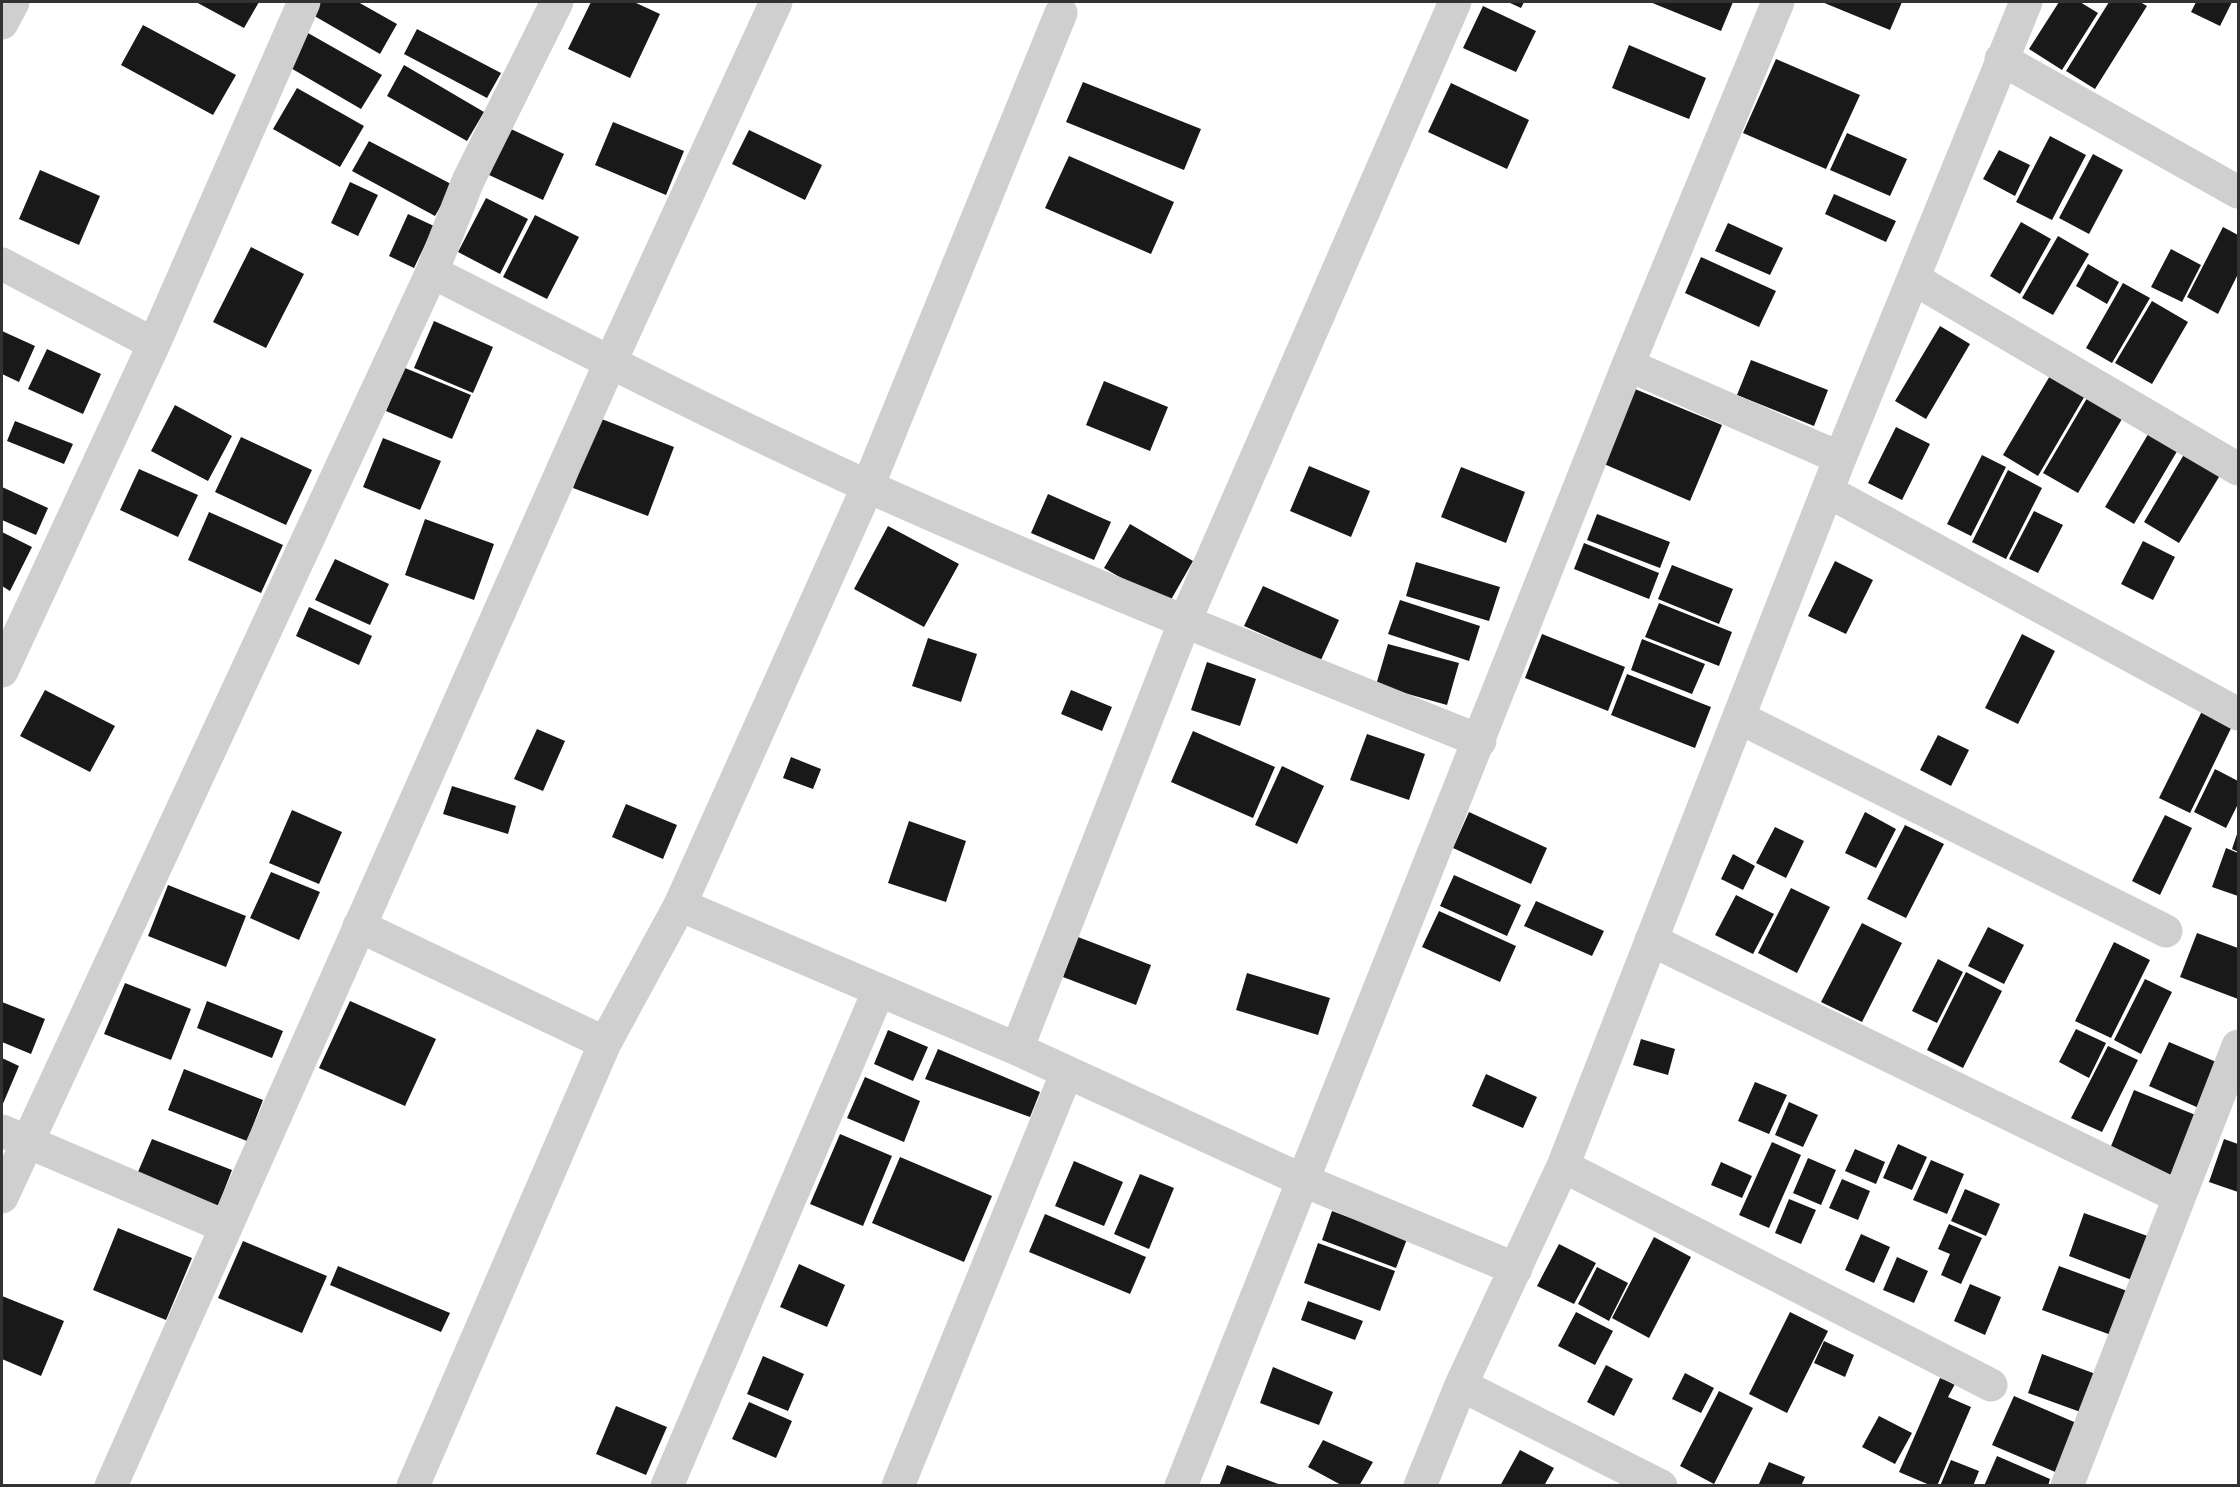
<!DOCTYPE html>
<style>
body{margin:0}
#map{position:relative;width:2240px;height:1487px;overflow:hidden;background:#fff;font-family:"Noto Sans",sans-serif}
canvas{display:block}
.frame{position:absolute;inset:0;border:3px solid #323232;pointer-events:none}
</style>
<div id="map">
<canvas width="2240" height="1487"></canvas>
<div class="frame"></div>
</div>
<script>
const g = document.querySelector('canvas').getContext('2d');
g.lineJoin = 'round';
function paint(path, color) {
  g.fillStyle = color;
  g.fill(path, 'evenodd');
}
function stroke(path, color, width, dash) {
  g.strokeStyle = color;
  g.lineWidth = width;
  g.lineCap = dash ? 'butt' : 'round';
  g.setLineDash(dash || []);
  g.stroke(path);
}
paint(new Path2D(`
 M 196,2 L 259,2 L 244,28 Z
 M 319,2 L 358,2 L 397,24 L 380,54 L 311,14 Z
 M 591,2 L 634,2 L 660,14 L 630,78 L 568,49 Z
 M 1508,2 L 1524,2 L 1521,8 Z
 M 1650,2 L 1733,2 L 1721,31 Z
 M 1822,2 L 1902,2 L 1890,30 Z
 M 2059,2 L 2080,2 L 2098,13 L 2062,70 L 2029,49 Z
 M 2109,2 L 2140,2 L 2147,6 L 2095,89 L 2066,71 Z
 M 2196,2 L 2232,2 L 2220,26 L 2191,12 Z
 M 1483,6 L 1536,31 L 1516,72 L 1463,48 Z
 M 143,25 L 236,75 L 213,115 L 121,65 Z
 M 417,29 L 501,73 L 487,98 L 404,54 Z
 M 308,33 L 382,75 L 361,109 L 289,67 Z
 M 1629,45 L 1706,78 L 1689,119 L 1612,88 Z
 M 1776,59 L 1860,95 L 1826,169 L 1743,133 Z
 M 404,65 L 484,112 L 467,141 L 387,96 Z
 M 1083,82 L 1201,129 L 1184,170 L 1066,122 Z
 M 1451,83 L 1529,120 L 1507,169 L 1428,132 Z
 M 297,88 L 364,126 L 340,167 L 273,129 Z
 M 613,122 L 684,151 L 666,195 L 595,165 Z
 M 511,129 L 564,154 L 543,200 L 489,175 Z
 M 749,130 L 822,165 L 805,200 L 732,164 Z
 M 1847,133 L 1907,159 L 1890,196 L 1830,170 Z
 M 2050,136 L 2086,155 L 2052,220 L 2016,202 Z
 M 369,141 L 453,185 L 435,216 L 352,171 Z
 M 1999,150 L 2030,165 L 2015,196 L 1983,179 Z
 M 2093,154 L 2123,170 L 2089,234 L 2059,218 Z
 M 1069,156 L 1174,202 L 1151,254 L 1045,208 Z
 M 40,170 L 100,196 L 79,245 L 19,219 Z
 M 350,182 L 378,195 L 358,236 L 331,223 Z
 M 1834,194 L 1896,221 L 1886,242 L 1825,214 Z
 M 486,198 L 528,219 L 500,274 L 458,252 Z
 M 408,214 L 434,226 L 414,268 L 389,256 Z
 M 535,215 L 579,237 L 547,299 L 503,277 Z
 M 2021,222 L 2051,239 L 2020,294 L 1990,276 Z
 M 1728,223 L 1783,248 L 1770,275 L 1715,251 Z
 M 2223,227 L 2238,235 L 2238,274 L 2218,314 L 2187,297 Z
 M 2058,236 L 2089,254 L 2053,315 L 2022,298 Z
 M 251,247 L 304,274 L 266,348 L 213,322 Z
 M 2171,249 L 2201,265 L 2182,302 L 2151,287 Z
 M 1701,257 L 1776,291 L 1759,327 L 1685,293 Z
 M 2088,264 L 2119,282 L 2107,304 L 2076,286 Z
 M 2123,283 L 2150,298 L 2112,363 L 2086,348 Z
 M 2152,301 L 2188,322 L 2152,384 L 2115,363 Z
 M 434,321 L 493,347 L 473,393 L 414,368 Z
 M 1940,326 L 1970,344 L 1926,419 L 1895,401 Z
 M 2,331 L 35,346 L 19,382 L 2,374 Z
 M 47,349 L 101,374 L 83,414 L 28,389 Z
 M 1751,360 L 1828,390 L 1814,426 L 1737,395 Z
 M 405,368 L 471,395 L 452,439 L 386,411 Z
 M 2051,374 L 2086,394 L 2038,476 L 2003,455 Z
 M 1104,381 L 1168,407 L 1150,451 L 1086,425 Z
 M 1635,389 L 1722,425 L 1690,501 L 1604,464 Z
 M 2090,393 L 2125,414 L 2078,493 L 2043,473 Z
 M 175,405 L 232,436 L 208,481 L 151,451 Z
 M 599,418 L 674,447 L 648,516 L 573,488 Z
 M 15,421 L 73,444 L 64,464 L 7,441 Z
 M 1896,427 L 1930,444 L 1902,500 L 1868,483 Z
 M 2150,431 L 2179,448 L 2134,524 L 2105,507 Z
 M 241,437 L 312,470 L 286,525 L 215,492 Z
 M 383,438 L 441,461 L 420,510 L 363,487 Z
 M 2186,451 L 2222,472 L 2179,543 L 2144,522 Z
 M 1982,455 L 2006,467 L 1971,536 L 1947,524 Z
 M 1309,466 L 1370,491 L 1351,537 L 1290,511 Z
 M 1461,467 L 1525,492 L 1506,543 L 1441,517 Z
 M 139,469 L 198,495 L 178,537 L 120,510 Z
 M 2008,470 L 2042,488 L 2006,559 L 1972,542 Z
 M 2,487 L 48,508 L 36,535 L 2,520 Z
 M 1048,494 L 1111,522 L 1094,560 L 1031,533 Z
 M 2034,511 L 2063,525 L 2038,573 L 2009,559 Z
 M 209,512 L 283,545 L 261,593 L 188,560 Z
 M 1597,514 L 1670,542 L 1660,568 L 1587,540 Z
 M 425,519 L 494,544 L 474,600 L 405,575 Z
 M 1130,524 L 1193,561 L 1168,605 L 1104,568 Z
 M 888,526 L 959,564 L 924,627 L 854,589 Z
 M 2,532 L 32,547 L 10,591 L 2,586 Z
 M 2143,541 L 2175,557 L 2153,600 L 2121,584 Z
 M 1584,543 L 1659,573 L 1649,599 L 1574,569 Z
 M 335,559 L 389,584 L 370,625 L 315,600 Z
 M 1835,561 L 1873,580 L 1846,634 L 1808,616 Z
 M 1416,562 L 1500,587 L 1489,621 L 1406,596 Z
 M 1672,565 L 1733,589 L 1719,624 L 1658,599 Z
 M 1263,586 L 1339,620 L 1321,660 L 1244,626 Z
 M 1400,600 L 1480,626 L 1469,661 L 1388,634 Z
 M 1659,603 L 1732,632 L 1719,666 L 1645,637 Z
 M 309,607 L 372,636 L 359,665 L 296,636 Z
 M 1542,634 L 1625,667 L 1608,711 L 1525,678 Z
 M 2022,634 L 2055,651 L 2018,724 L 1985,708 Z
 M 928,638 L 977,654 L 961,702 L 912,686 Z
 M 1642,639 L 1705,664 L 1692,694 L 1631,670 Z
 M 1388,644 L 1459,663 L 1447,705 L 1376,685 Z
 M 1207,662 L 1256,679 L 1240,726 L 1191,710 Z
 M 1627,674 L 1711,707 L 1695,748 L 1611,715 Z
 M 45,690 L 115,726 L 90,772 L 20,736 Z
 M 1071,690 L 1112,707 L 1102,731 L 1061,714 Z
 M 2204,707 L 2234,722 L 2190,813 L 2159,798 Z
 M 537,729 L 565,741 L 543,791 L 514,779 Z
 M 1193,731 L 1275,767 L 1253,818 L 1171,782 Z
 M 1367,734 L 1425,754 L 1409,800 L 1350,780 Z
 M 1938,735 L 1969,750 L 1951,786 L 1920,770 Z
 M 791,757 L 821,769 L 813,789 L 783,778 Z
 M 1282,766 L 1324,786 L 1297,844 L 1255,825 Z
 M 2215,769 L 2238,781 L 2238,804 L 2226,828 L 2194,812 Z
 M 452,786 L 516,806 L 508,834 L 443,814 Z
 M 626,804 L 677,825 L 663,859 L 612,837 Z
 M 292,810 L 342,832 L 319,884 L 269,863 Z
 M 1469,812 L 1547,848 L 1531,884 L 1453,848 Z
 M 1865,812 L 1896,829 L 1876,868 L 1845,853 Z
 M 2165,815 L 2192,828 L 2160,895 L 2132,881 Z
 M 909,821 L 966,841 L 946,902 L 888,883 Z
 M 1905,825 L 1944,844 L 1906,918 L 1867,899 Z
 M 1775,827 L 1804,841 L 1786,878 L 1756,863 Z
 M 2238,831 L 2238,852 L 2232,849 Z
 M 2226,848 L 2238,853 L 2238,896 L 2212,887 Z
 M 1733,854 L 1755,866 L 1743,890 L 1721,879 Z
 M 271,872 L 320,892 L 299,940 L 250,918 Z
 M 1454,875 L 1521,905 L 1507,936 L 1440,906 Z
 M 168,885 L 246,916 L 226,967 L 148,936 Z
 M 1791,888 L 1830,907 L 1797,973 L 1758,953 Z
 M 1736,895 L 1774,914 L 1753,954 L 1715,935 Z
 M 1536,901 L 1604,931 L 1592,956 L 1524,926 Z
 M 1439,911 L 1516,946 L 1500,982 L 1422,947 Z
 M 1862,923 L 1902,943 L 1862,1022 L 1821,1002 Z
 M 1988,927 L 2024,945 L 2004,984 L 1968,966 Z
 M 2197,933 L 2238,948 L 2238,999 L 2180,977 Z
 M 1078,937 L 1151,965 L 1136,1005 L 1063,977 Z
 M 2114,942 L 2150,960 L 2111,1038 L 2075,1021 Z
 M 1938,959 L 1963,972 L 1937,1023 L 1912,1011 Z
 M 1966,972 L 2002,991 L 1963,1068 L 1927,1050 Z
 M 1247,973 L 1330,998 L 1318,1035 L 1236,1010 Z
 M 2145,979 L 2172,992 L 2141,1054 L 2114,1040 Z
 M 125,983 L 191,1009 L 171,1060 L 104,1034 Z
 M 207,1001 L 283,1031 L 272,1058 L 197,1028 Z
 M 350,1001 L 436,1039 L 405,1106 L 319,1068 Z
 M 2,1002 L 45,1019 L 31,1054 L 2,1042 Z
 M 2076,1029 L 2106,1043 L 2089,1078 L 2059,1062 Z
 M 888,1030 L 928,1047 L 913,1081 L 874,1064 Z
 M 1641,1039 L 1675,1049 L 1668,1075 L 1633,1065 Z
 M 2169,1042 L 2221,1064 L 2201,1109 L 2149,1086 Z
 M 2108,1046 L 2138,1060 L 2102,1132 L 2071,1118 Z
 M 938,1049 L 1040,1092 L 1030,1117 L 925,1079 Z
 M 2,1058 L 19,1066 L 2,1106 Z
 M 184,1069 L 263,1100 L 247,1141 L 168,1110 Z
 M 1486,1074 L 1537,1097 L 1523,1128 L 1472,1106 Z
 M 865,1077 L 920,1101 L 904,1142 L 847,1118 Z
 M 1755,1082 L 1787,1095 L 1769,1134 L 1738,1121 Z
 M 2134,1090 L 2198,1116 L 2173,1178 L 2109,1151 Z
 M 1789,1102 L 1818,1115 L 1803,1147 L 1775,1135 Z
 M 840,1134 L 892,1156 L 863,1226 L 810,1204 Z
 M 152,1139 L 232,1170 L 216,1211 L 135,1179 Z
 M 2224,1139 L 2238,1144 L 2238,1192 L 2209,1182 Z
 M 1772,1142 L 1801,1155 L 1769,1228 L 1739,1215 Z
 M 1898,1144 L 1927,1157 L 1912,1190 L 1883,1178 Z
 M 1855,1149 L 1885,1162 L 1876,1184 L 1845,1171 Z
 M 900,1157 L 992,1196 L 964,1262 L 872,1223 Z
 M 1808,1158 L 1836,1170 L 1821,1205 L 1793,1193 Z
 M 1931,1160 L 1964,1174 L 1947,1214 L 1913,1200 Z
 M 1074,1161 L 1123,1182 L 1104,1226 L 1055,1206 Z
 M 1721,1162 L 1752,1176 L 1742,1198 L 1711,1185 Z
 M 1140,1174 L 1174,1188 L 1149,1249 L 1114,1234 Z
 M 1842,1179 L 1870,1191 L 1858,1220 L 1829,1208 Z
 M 1965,1189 L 2000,1204 L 1986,1236 L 1951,1221 Z
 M 1789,1199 L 1816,1210 L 1801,1244 L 1775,1233 Z
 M 1332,1211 L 1407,1239 L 1396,1268 L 1322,1240 Z
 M 2084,1213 L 2153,1238 L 2137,1282 L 2069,1256 Z
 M 1045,1214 L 1146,1257 L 1130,1294 L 1029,1252 Z
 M 1949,1224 L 1982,1238 L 1961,1284 L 1941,1275 L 1950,1254 L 1938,1249 Z
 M 118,1228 L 192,1258 L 166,1320 L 93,1290 Z
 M 1861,1234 L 1890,1247 L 1874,1283 L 1845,1270 Z
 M 1654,1237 L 1691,1257 L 1649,1338 L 1612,1318 Z
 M 243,1241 L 327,1276 L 302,1333 L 218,1298 Z
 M 1318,1243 L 1395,1271 L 1380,1311 L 1304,1283 Z
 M 1559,1244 L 1596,1263 L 1574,1304 L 1537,1286 Z
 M 1897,1257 L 1928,1271 L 1914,1303 L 1883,1290 Z
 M 799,1264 L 845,1285 L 827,1327 L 780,1307 Z
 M 338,1266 L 450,1313 L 441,1332 L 330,1285 Z
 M 2059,1266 L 2130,1292 L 2114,1336 L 2042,1310 Z
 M 1597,1267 L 1628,1283 L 1609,1321 L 1578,1304 Z
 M 1970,1284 L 2001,1297 L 1985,1335 L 1954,1321 Z
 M 2,1296 L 64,1321 L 41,1376 L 2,1359 Z
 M 1308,1301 L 1363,1321 L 1355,1340 L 1301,1320 Z
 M 1576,1312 L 1613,1331 L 1595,1365 L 1558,1346 Z
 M 1790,1312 L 1828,1331 L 1787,1413 L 1749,1394 Z
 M 1824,1341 L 1854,1355 L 1845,1377 L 1814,1363 Z
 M 2042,1354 L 2101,1376 L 2086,1414 L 2028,1393 Z
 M 763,1356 L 804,1374 L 788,1411 L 747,1394 Z
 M 1606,1365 L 1633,1379 L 1614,1416 L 1587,1402 Z
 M 1273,1367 L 1333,1392 L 1319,1425 L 1260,1403 Z
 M 1685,1373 L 1714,1388 L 1701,1413 L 1672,1399 Z
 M 1940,1378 L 1955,1384 L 1948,1397 L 1971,1407 L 1937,1486 L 1932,1486 L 1899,1472 Z
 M 1719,1391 L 1753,1408 L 1714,1484 L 1680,1466 Z
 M 2014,1396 L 2081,1425 L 2060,1474 L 1992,1445 Z
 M 749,1402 L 792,1421 L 776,1458 L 732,1439 Z
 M 616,1406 L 667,1427 L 646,1475 L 596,1454 Z
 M 1879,1416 L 1912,1433 L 1895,1464 L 1862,1447 Z
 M 1323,1440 L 1373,1462 L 1359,1486 L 1343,1486 L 1308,1467 Z
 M 1520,1450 L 1554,1468 L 1544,1486 L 1500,1486 Z
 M 1997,1456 L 2050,1479 L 2048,1486 L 1984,1486 Z
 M 1951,1460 L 1979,1471 L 1973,1486 L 1940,1486 Z
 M 1769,1462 L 1805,1477 L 1801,1486 L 1758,1486 Z
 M 1227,1465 L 1281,1485 L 1281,1486 L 1219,1486 Z`), '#191919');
stroke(new Path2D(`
 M 2,23 L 13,2
 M 2001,59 L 2238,192
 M 2,264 L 154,344
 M 432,272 C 576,345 720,419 867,486 C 1069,577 1275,658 1480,741
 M 1914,279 L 2238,469
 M 1628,365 L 1840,458
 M 1827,491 L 2238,714
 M 2,671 L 154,344 L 304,2
 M 1740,718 L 2166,931
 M 680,905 L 1017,1049 L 1302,1180 L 1516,1269
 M 359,926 L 605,1043
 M 1651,940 L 2179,1197
 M 1017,1049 L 1185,621 L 1455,2
 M 2,1131 L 224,1226
 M 1563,1166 L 1991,1385
 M 2,1197 L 432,272 L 468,181 L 557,2
 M 1461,1385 L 1661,1486
 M 111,1486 L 610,363 L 776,2
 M 413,1486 L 605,1043 L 680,905 L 868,486 L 1061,13
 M 667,1486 L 879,990
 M 898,1486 L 1067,1072
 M 1181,1486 L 1628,365 L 1778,2
 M 1420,1486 L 1461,1385 L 1563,1166 L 1840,458 L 2026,2
 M 2067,1486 L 2238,1046`), '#cfcfcf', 33);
</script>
